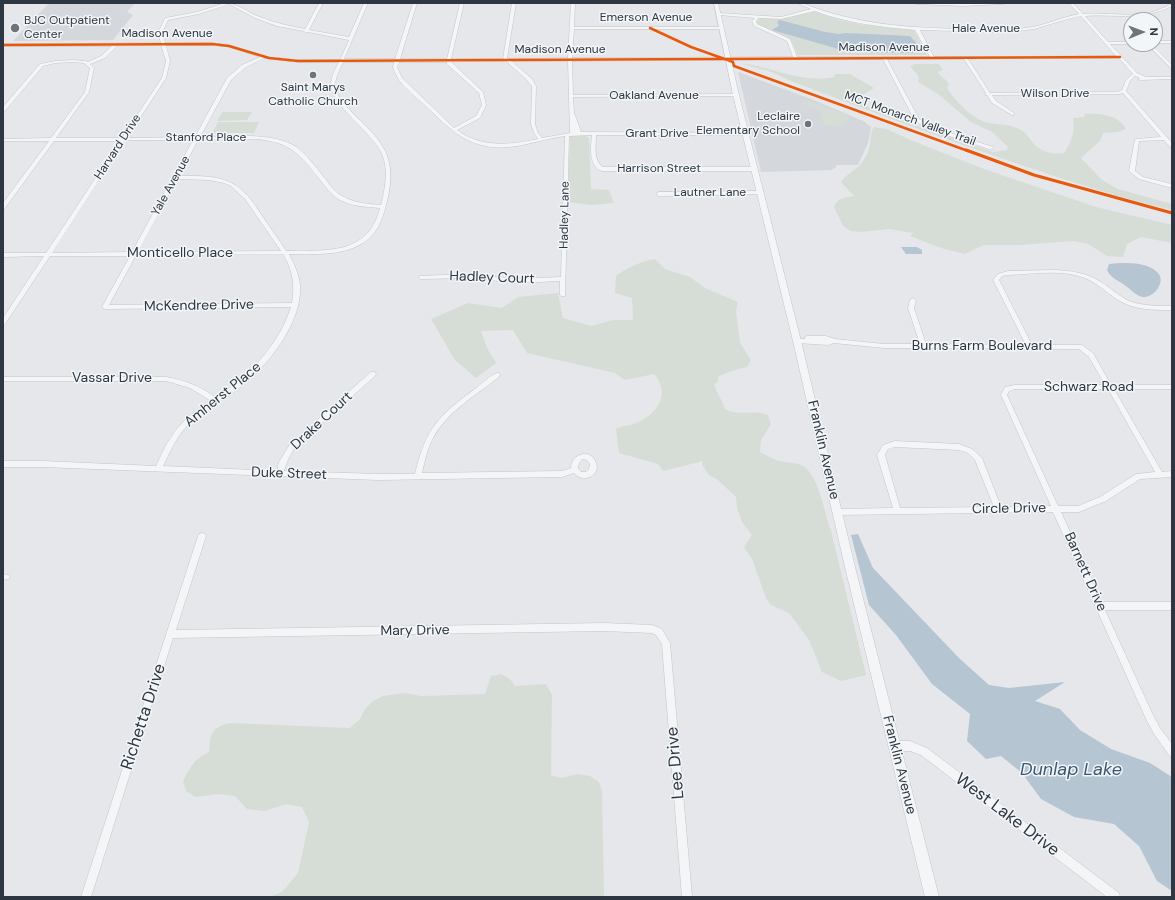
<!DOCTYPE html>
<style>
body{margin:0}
#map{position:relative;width:1175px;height:900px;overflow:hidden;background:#e5e7ea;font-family:"DM Sans",sans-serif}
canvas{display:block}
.frame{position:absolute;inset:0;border:4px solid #2d3641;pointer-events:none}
.north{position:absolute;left:1123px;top:12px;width:40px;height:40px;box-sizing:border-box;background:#f3f6f8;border:1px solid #a4a9af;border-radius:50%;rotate:89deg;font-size:11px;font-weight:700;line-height:16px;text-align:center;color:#2d3641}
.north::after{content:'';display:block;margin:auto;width:14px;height:18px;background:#6d747c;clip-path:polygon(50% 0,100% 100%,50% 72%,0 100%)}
</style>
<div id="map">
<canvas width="1175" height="900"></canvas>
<div class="frame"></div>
<div class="north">N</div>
</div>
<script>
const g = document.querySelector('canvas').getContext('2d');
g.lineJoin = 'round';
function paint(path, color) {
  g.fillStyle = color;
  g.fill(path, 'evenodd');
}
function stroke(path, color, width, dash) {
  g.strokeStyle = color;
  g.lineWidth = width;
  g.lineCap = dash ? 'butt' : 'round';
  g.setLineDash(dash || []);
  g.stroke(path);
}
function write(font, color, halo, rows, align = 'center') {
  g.font = font + ' "DM Sans",sans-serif';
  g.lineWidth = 3;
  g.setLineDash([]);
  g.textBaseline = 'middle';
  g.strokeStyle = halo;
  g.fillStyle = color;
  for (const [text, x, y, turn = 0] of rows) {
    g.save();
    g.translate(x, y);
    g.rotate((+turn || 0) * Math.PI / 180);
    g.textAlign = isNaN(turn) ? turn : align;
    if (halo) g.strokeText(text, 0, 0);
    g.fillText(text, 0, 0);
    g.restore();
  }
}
paint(new Path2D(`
 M 49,3 L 135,3 L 127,12 L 133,15 L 113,40 L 13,41 Z
 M 738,72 L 811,99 L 863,121 L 871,127 L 868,143 L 858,165 L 837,165 L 835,168 L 831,170 L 761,172 Z`), '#d4d7dc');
paint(new Path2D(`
 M 814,11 C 849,25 877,27 914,30 L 927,55 L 797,55 C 796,50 794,44 791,41 C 781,31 763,34 756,22 L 760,18 L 788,18 Z
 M 739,63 C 771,66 800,84 834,77 L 835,74 L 850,74 L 874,88 L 863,95 L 866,105 L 873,110 L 993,152 L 1007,150 L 1008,147 L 992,132 L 971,122 L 938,94 L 918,82 L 919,77 L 910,66 L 915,64 L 939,64 L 943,70 L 938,72 C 941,78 947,79 949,85 L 947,88 C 955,101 974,121 990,123 C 999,125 1008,124 1017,128 C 1026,132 1029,138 1035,145 C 1042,152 1055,155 1064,153 C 1072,141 1075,133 1073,118 L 1084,117 L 1085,114 C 1099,113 1119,115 1126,129 L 1117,132 L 1103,133 L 1100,141 L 1081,158 L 1102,180 L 1118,189 L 1172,204 L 1172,210 C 1120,198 1069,181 1018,164 C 941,138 865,109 788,80 L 772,72 Z
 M 809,101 L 846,115 L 849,118 L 847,121 L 836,128 L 824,124 L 820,118 L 823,113 L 820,110 L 800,103 Z
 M 222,112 L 252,112 L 247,120 L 217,121 Z
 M 218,122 L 259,122 L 254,133 L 212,133 Z
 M 874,127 L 887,129 L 908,139 L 984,169 L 1096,207 L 1172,225 L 1172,243 L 1141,237 L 1127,244 L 1123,257 L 1107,256 L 1088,244 L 1073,241 L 1020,245 L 984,245 L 965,254 L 941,248 L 910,236 L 913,233 L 889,229 L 861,232 L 851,231 L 843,226 L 834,207 C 837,198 845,198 854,196 L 841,182 C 851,169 859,171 867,154 C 872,145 869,133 874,127 Z
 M 570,136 L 585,136 L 589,138 L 591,189 L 609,190 L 614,203 L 591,205 L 568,202 Z
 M 655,259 L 665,269 L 690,277 L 705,288 L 738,302 L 736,311 L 740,343 L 751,360 L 747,367 C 737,369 727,372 718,377 L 718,381 L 714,385 C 717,393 722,400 725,409 C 739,417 754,409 768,415 L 771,424 L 761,440 L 760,452 C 766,455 773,459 779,461 C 786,463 795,462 801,465 C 819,473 824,513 831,531 L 866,675 L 841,681 L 822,672 L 809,640 L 789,613 L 771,605 L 766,598 L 752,559 L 744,547 L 752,535 L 742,522 L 737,508 L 736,497 L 718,480 L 710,476 L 702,465 L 703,461 L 663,471 L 658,464 L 619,453 L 616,429 C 622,426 625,426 631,425 C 654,418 673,396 654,374 L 625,380 L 615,373 L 527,353 L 513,330 L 481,331 L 488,350 L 496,363 L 476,378 L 455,360 L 431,319 L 468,303 L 502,308 L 518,297 L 558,293 L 563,318 L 591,326 L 613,320 L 633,320 L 632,298 L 615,293 L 616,276 C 624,269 645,260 655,259 Z
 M 501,674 L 510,679 L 515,686 L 546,684 L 552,695 L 551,775 L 561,778 L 578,774 L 590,776 L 599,782 L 602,791 L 604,897 L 270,897 L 282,892 L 298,873 L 309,822 L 302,807 L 286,804 L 264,811 L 247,809 L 235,796 L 218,794 L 195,797 L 186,791 L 183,781 C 191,766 193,760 209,752 C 211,733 211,727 231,723 L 350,728 L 360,719 L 365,709 L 373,701 L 383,696 L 405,693 L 421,696 L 485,694 L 491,676 Z`), '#d6ddd6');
paint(new Path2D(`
 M 780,20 L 825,32 L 839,34 L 847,33 L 910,36 L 918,45 L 920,50 L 913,53 L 849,52 L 772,30 L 779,26 L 777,22 Z
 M 901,247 L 917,247 L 922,250 L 922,254 L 906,254 Z
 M 1120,263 C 1132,263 1149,263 1158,273 C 1166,282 1154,298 1143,297 C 1135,296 1130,288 1123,284 C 1117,280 1110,277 1107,270 L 1109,264 Z
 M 858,534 L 873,568 L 959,658 L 989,685 L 1009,688 L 1065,682 L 1035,701 L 1060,709 L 1080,730 L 1111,749 L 1150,763 L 1172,777 L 1172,891 L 1157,881 L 1139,846 L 1114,824 L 1074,817 L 1041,799 L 1022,773 L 1001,756 L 986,759 L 967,741 L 970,714 L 932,684 L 896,635 L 869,605 L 851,535 Z`), '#b6c5d2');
const minor = new Path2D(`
 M 225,3 C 238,3 248,13 260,17 C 275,23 290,26 305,29 L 319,3 L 323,3 L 309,30 L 349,37 L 364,3 L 368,3 L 344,59 L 395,59 L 413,3 L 417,3 L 400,59 L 447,59 L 460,3 L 464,3 L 451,59 L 503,59 L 512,3 L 516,3 L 507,58 L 508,59 L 568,58 L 571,3 L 575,3 L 574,27 L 722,27 L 724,28 L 722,29 L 574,29 L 572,58 L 793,57 L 787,41 L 754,26 L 752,21 L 755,18 L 719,15 L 717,14 L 719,13 L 781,17 L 811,9 L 797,3 L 802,3 C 857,25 909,28 967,29 C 987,29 1006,31 1026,28 C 1044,26 1061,17 1079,14 L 1069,3 L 1073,3 L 1083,14 C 1105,12 1127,17 1149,13 C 1157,11 1164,7 1172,4 L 1172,6 C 1141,21 1117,14 1085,16 L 1108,42 L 1131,42 L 1131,44 L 1132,44 L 1110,44 L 1137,73 L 1146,77 L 1172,77 L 1172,79 L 1140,80 L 1138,79 L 1140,78 L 1135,76 L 1130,81 L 1126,91 L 1172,143 L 1172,147 L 1170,147 L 1164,140 L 1139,141 L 1135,171 L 1143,177 L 1172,184 L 1172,188 L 1139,179 L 1129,171 L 1135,139 L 1161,137 L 1123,93 L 1119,94 L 992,95 L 996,101 L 1014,113 L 1014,115 L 1012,115 L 992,103 L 987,95 L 985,95 L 986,93 L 964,59 L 887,59 L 919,119 L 932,127 L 993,147 L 993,149 L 989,149 L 928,129 L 915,121 L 883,59 L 572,61 L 573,95 L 736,94 L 738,95 L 736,96 L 573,97 L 574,114 L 575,115 L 581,132 L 746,133 L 748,134 L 746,135 L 596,135 C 596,145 593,161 603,167 L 755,167 L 758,169 L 755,171 L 602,171 C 588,165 591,147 592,135 L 569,136 L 565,296 L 561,296 L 560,295 L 560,281 L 517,283 L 470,278 L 421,279 L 419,278 L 419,276 L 470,274 L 517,279 L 561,277 L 565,136 C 550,138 537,142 523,145 C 477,154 457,137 426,106 C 419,100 401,85 398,78 C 396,75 394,71 393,67 L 394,62 L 343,62 C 339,71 333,81 336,91 C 344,110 370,126 381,144 C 392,160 392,178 388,197 C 386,206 384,214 380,223 C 364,258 321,254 289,254 C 294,264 299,274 300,285 C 303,323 266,368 238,389 C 221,402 201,412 186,427 C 175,439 170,453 163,466 L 277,471 L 279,462 L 290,444 L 371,372 L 375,372 L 376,374 L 375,376 L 294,448 L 287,462 L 284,471 L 378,474 L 415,474 C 426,428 438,416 475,389 C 482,384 489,376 497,373 L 499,373 L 500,375 L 499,377 C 476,395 448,411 433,438 C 427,449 425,461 422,473 L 562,471 L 571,468 C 571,453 592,448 596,463 C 601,477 582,483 574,473 L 562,477 L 378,480 L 43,467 L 3,467 L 3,461 L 43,461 L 156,466 C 161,456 165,445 172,436 C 181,421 196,410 211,401 L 190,388 L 166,381 L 3,381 L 3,377 L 166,377 C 184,380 201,386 216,398 C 250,375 278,346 291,307 L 105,309 L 102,307 L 130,256 L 50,256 L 5,324 L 3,325 L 3,318 L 44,256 L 3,257 L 3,253 L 46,253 L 120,141 L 54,141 L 5,208 L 3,209 L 3,203 L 49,141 L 3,141 L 3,139 L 51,138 L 85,92 L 90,68 L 84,63 L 73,62 L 55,63 L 43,66 L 5,111 L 3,111 L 3,107 L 40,64 L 55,61 L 73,60 L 85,61 L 88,62 L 101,56 L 112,46 L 3,46 L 3,44 L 161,43 L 158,33 L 165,18 L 197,12 ZM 229,4 L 255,18 L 277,26 L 304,31 L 306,33 L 308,32 L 349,40 L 340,60 L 298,60 L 269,57 L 229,45 L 212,43 L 165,43 L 162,33 L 168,20 L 199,14 ZM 815,11 C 847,23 881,27 915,30 L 930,57 L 797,57 L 790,39 L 757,24 L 756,21 L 759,18 L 781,19 ZM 1081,16 L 1116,56 L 934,57 L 920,30 L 994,32 L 1019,31 L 1034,29 L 1068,19 ZM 161,45 L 166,61 L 162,78 L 122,138 L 56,138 L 89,92 L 94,68 L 90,64 L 105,58 L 117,46 ZM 166,45 L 212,45 L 229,47 L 260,57 L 242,65 L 227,78 L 195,137 L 127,138 L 166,78 L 170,61 ZM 264,58 L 298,62 L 339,62 C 335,69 331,77 331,85 C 331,105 373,133 382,154 C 389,170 385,189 381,205 C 368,204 354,203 342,196 C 336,193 331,187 327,181 C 316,168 306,152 291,144 C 267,132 226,137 200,137 L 231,80 L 246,67 ZM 1119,58 L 1133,74 L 1126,80 L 1122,90 L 1118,92 L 990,93 L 968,59 ZM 506,61 L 527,80 L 532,86 L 531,124 L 534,133 L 538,139 C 510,145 481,148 457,130 L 480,118 L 486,105 L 483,92 L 451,62 ZM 511,61 L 568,61 L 570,133 L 542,138 L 538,133 L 535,124 L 536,86 L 531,78 ZM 399,62 L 447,62 L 447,64 L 479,93 L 482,105 L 476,116 L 454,128 L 402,78 L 397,67 ZM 257,139 C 293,143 300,155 321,181 C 326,187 331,194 338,199 C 350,206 366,207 380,208 C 368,256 326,250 286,251 C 280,241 273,232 267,223 C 256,207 246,188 227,181 C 212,175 195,176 179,176 L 198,140 ZM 125,140 L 193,140 L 132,252 L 52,253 ZM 177,179 L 209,180 L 224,183 L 231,186 L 245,199 L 281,251 L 138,252 ZM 283,254 C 293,270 295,285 292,303 L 109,305 L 136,255 ZM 582,459 L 587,460 L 590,464 L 589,469 L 586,472 L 581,472 L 578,468 L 579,463 Z
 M 914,3 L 1005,3 L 1003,4 L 964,6 L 916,4 Z
 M 1155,41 L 1172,41 L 1172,43 L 1155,43 Z
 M 1147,44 L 1151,44 L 1172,65 L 1172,69 Z
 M 761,191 L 763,192 L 763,194 L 659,196 L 656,194 L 659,192 Z
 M 1056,270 C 1072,271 1087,273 1101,282 C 1110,288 1119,296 1129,301 C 1143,306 1158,306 1172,306 L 1172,310 C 1154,310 1134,310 1118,300 C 1107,293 1097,283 1085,278 C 1061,269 1032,274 1008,275 L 1002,276 L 999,280 L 1032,345 L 1082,345 L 1093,353 L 1111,385 L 1172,385 L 1172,389 L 1114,389 L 1162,472 L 1172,471 L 1172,477 L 1140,479 L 1106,501 L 1079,512 L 1061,512 L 1102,602 L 1172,602 L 1172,610 L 1105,610 L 1152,713 L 1160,728 L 1172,744 L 1172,757 L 1169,755 L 1154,734 L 1146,719 L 1053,512 L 837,515 L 834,514 L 833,512 L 834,510 L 837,509 L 893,508 L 877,455 L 883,445 L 895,441 L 959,444 L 972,449 L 982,458 L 1001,507 L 1051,506 L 1001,395 L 1005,387 L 1015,385 L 1105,385 L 1089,357 L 1079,349 L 884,348 L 834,343 L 828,345 L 797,343 L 794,341 L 797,339 L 805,339 L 805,337 L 807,336 L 826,336 L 835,339 L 884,344 L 920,344 L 908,308 L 910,300 L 913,298 L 916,300 L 914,308 L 926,344 L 1026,345 L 993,280 L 998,274 L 1008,271 ZM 1015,389 L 1108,389 L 1155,472 L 1136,474 L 1100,497 L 1078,506 L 1058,506 L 1007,395 L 1009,391 ZM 895,447 L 959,450 L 968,453 L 975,460 L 994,507 L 900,508 L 885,455 L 888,449 Z
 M 202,533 L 205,534 L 206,536 L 176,630 L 604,623 L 652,625 L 662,629 L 670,643 L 692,897 L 682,897 L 662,644 L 656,635 L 652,633 L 604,631 L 173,638 L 91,897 L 81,897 L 198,536 L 199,534 Z
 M 3,574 L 9,575 L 10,577 L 9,579 L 3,580 Z
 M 894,741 L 910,741 L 927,748 L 1119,893 L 1120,897 L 1107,897 L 921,755 L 910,751 L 894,751 L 891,749 L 889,746 L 891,743 Z`);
const tertiary = new Path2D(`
 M 714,3 L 718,3 L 739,95 L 801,341 L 855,567 L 939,897 L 925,897 L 845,567 L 793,341 L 733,95 Z`);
stroke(minor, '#c3c5c8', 1);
stroke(tertiary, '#c3c5c8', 1);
paint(minor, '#f4f5f6');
paint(tertiary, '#f4f5f6');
stroke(new Path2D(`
 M 650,28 L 691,47 L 733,62 L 734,66 L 968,151
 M 3,45 L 212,44 L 229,46 L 269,58 L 298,61 L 1120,57`), '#e8590c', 2.5);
stroke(new Path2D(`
 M 966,150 L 1034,175 L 1172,213`), '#e8590c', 3);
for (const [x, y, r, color] of [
 [15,28,5,"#6d747c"],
 [313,75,4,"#6d747c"],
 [808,124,4,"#6d747c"]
]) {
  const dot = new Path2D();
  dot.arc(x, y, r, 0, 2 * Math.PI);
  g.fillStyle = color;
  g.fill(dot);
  stroke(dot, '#f3f6f8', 1.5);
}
write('12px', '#2d3641', '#f3f6f8', [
 ["Emerson Avenue",646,18],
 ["Hale Avenue",986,29],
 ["Madison Avenue",167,34],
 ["Madison Avenue",884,48],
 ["Madison Avenue",560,50],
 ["Wilson Drive",1055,94],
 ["Oakland Avenue",654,96],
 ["MCT Monarch Valley Trail",910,119,20],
 ["Grant Drive",657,134],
 ["Stanford Place",206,138],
 ["Harvard Drive",118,147,-57],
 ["Harrison Street",659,169],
 ["Yale Avenue",171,186,-61],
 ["Lautner Lane",710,193],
 ["Hadley Lane",565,215,-89]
]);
write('12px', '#2d3641', '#f3f6f8', [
 ["BJC Outpatient",24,21],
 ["Center",24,35],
 ["Saint Marys",313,88,"center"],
 ["Catholic Church",313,102,"center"],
 ["Leclaire",800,117,"right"],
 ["Elementary School",800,131,"right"]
], 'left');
write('14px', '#2d3641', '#f3f6f8', [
 ["Monticello Place",180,253],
 ["Hadley Court",492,278,2],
 ["McKendree Drive",199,306,-1],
 ["Burns Farm Boulevard",982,346],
 ["Vassar Drive",112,378],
 ["Schwarz Road",1089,387],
 ["Amherst Place",223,395,-39],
 ["Drake Court",322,421,-43],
 ["Franklin Avenue",823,450,77],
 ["Duke Street",289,474,2],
 ["Circle Drive",1009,509,-1],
 ["Barnett Drive",1085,572,66],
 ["Mary Drive",415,631,-1],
 ["Franklin Avenue",899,765,76]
]);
write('17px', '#2d3641', '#f3f6f8', [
 ["Richetta Drive",144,717,-72],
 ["Lee Drive",676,763,-95],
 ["West Lake Drive",1007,815,37]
]);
write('italic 18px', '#3a5672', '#f3f6f8', [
 ["Dunlap Lake",1071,770]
]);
</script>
